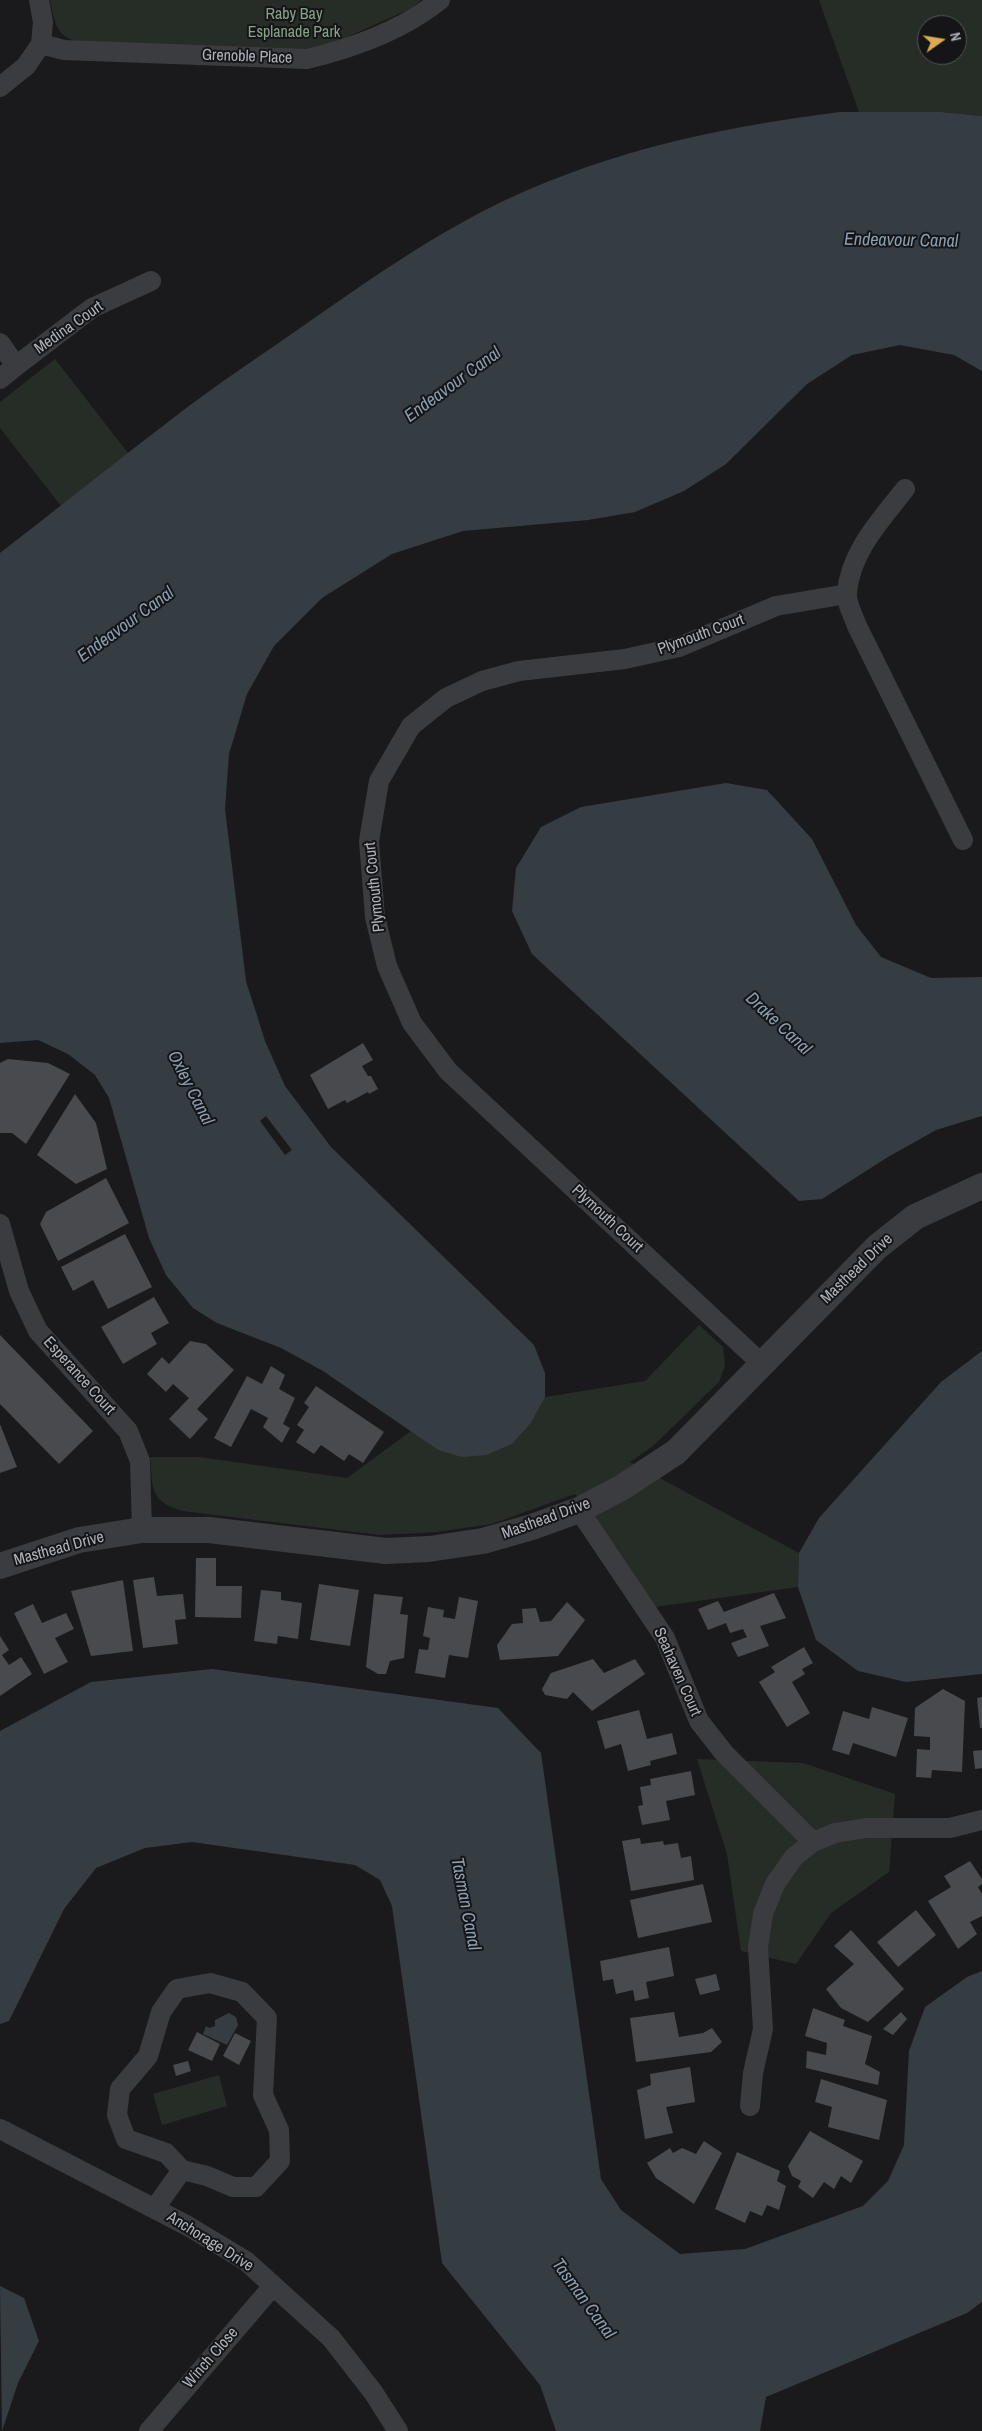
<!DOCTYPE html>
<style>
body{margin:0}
#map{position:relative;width:982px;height:2431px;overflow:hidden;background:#1a1a1c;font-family:"Archivo Narrow",sans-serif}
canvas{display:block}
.north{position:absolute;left:917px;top:15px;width:50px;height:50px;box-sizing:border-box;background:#151517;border:1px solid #525458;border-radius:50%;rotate:77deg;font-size:14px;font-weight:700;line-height:20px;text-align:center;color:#aeb2ba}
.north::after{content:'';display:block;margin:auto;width:18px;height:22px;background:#dcaa51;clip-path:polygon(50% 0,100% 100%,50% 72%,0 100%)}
</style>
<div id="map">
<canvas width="982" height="2431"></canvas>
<div class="north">N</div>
</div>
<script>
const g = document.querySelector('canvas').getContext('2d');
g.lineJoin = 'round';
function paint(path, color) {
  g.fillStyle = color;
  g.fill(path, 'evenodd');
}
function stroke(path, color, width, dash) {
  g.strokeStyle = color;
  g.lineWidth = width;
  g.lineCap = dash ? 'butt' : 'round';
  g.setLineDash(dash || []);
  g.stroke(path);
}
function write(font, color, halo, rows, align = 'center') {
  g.font = font + ' "Archivo Narrow",sans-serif';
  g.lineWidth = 4;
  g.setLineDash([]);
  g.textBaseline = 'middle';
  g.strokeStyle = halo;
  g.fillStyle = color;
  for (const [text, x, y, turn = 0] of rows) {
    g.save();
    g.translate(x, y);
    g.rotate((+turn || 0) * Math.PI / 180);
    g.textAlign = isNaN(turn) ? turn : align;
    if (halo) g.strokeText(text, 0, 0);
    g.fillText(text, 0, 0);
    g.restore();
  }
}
paint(new Path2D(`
 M 50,0 L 421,0 L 412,8 L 336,42 L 301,50 L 76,41 C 55,36 54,18 50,0 Z
 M 819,0 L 982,0 L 982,116 L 941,112 L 859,112 ZM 927,25 L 957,25 L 957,55 L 927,55 Z
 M 55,359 L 128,453 L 61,506 L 0,428 L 0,402 Z
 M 699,1325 L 723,1347 L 725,1366 L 719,1382 L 653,1446 L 630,1462 L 799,1553 L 798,1587 L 655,1607 L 575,1494 L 492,1524 L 437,1532 L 380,1535 L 182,1511 C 149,1501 153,1488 150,1457 L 199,1457 L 347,1478 L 411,1431 L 438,1450 L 487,1455 L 512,1444 L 531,1423 L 545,1397 L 645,1381 Z
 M 697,1759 L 803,1763 L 895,1794 L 889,1872 L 831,1913 L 796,1964 L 741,1951 L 727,1854 Z
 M 219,2075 L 227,2106 L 162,2125 L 153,2094 Z`), '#262d27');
paint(new Path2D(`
 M 840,112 L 941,112 L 982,116 L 982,371 L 954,355 L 900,345 L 852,355 L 807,384 L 726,464 L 684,491 L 635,512 L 588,520 L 463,531 L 392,554 L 322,598 L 274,646 L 247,694 L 229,754 L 225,809 L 246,981 L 265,1041 L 285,1086 L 331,1147 L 534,1345 L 545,1373 L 545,1397 L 531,1423 L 512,1444 L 487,1455 L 462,1457 L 438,1450 L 323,1371 L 281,1348 L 217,1323 L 193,1308 L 166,1275 L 149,1238 L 109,1098 L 95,1075 L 68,1054 L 38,1040 L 0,1043 L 0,553 C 57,509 114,463 172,419 C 214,386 259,357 303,326 C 376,275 448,224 530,189 C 633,145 731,126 840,112 Z
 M 726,783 L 767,790 L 812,839 L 856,925 L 881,957 L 931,978 L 982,977 L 982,1116 L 936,1130 L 888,1157 L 822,1199 L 799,1201 L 532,954 L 512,911 L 516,868 L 541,827 L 581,807 Z
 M 982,1351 L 982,1674 L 906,1682 L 858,1671 L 816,1640 L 798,1587 L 799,1553 L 819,1518 L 941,1382 Z
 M 212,1669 L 498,1708 L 541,1753 L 601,2179 L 621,2210 L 680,2254 L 745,2249 L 863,2206 L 888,2181 L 904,2145 L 909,2051 L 925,2007 L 967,1977 L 982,1971 L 982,2302 L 967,2313 L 766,2397 L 760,2431 L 556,2431 L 540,2385 L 442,2263 L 392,1906 L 380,1880 L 355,1865 L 192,1842 L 145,1848 L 96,1868 L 64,1909 L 9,2021 L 0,2024 L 0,1731 L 91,1682 Z
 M 229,2013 L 236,2017 L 238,2025 L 227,2045 L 203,2034 L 206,2026 L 209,2028 L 215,2026 L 215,2020 Z
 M 0,2286 L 24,2298 L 39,2341 L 18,2383 L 2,2431 Z`), '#353d43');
paint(new Path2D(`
 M 266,1116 L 292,1150 L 285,1155 L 260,1121 Z`), '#1a1a1c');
paint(new Path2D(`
 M 363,1043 L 373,1060 L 362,1066 L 368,1076 L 371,1076 L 378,1089 L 369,1094 L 368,1092 L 347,1103 L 345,1100 L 328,1109 L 310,1075 Z
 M 8,1059 L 48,1063 L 70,1074 L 26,1144 L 12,1133 L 0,1133 L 0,1063 Z
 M 75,1094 L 96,1123 L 107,1169 L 76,1184 L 37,1155 Z
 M 106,1178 L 129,1223 L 58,1261 L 40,1224 L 46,1212 Z
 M 125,1234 L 152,1287 L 108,1309 L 93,1280 L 73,1291 L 61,1267 Z
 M 154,1297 L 169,1323 L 151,1333 L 157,1344 L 123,1364 L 101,1327 Z
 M 0,1335 L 93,1431 L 59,1464 L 0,1404 Z
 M 190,1341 L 206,1344 L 234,1370 L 197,1409 L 208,1419 L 190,1439 L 169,1419 L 189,1398 L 173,1384 L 166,1392 L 147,1374 L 162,1357 L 169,1364 Z
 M 271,1366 L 285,1375 L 279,1389 L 295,1398 L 283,1424 L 290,1428 L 282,1443 L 263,1427 L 268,1418 L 251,1409 L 231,1447 L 214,1438 L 247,1376 L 262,1384 Z
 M 316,1386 L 384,1432 L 363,1463 L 349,1454 L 344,1461 L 321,1445 L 314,1454 L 296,1442 L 304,1430 L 297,1425 L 309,1407 L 304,1403 Z
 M 0,1424 L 17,1467 L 0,1473 Z
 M 196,1558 L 216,1558 L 216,1586 L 242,1586 L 241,1618 L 195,1617 Z
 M 154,1577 L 157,1596 L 183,1594 L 186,1619 L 175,1620 L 178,1644 L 143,1648 L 133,1580 Z
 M 123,1580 L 133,1651 L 91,1656 L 71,1591 Z
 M 319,1584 L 359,1590 L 350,1646 L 310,1640 Z
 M 261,1590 L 281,1592 L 281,1600 L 302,1603 L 298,1639 L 278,1636 L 277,1644 L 254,1641 Z
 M 774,1593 L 786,1618 L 760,1626 L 769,1646 L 738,1657 L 731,1643 L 747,1637 L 743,1629 L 730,1633 L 726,1623 L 708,1630 L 698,1609 L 718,1601 L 724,1612 Z
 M 374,1594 L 403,1597 L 400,1614 L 408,1615 L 404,1658 L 390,1661 L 386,1674 L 378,1674 L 366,1667 Z
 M 459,1597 L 478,1601 L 468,1658 L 449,1655 L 445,1678 L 415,1673 L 419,1649 L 428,1650 L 430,1638 L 423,1636 L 428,1607 L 444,1610 L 443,1617 L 455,1619 Z
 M 567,1602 L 585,1620 L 558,1656 L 500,1660 L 497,1645 L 512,1624 L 523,1623 L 522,1609 L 536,1608 L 540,1622 L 551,1621 Z
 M 33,1604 L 42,1623 L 66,1613 L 74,1629 L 55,1638 L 68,1662 L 44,1674 L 14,1613 Z
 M 0,1636 L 9,1650 L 2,1655 L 9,1665 L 21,1657 L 32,1674 L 0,1696 Z
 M 804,1647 L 813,1663 L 802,1669 L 805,1674 L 792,1682 L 810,1713 L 787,1727 L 759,1682 L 775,1672 L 771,1667 Z
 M 593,1659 L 604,1673 L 635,1659 L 645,1674 L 592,1711 L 573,1692 L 567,1699 L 545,1695 L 542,1689 L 551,1673 Z
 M 943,1689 L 965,1701 L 962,1772 L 932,1770 L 931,1778 L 916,1777 L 917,1749 L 930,1750 L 930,1737 L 914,1736 L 915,1708 Z
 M 982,1697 L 982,1728 L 980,1728 L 977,1698 Z
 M 872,1707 L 908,1718 L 896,1757 L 853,1743 L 849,1755 L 832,1750 L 843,1711 L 869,1719 Z
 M 639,1710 L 647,1739 L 672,1733 L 677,1754 L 650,1761 L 651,1765 L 628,1771 L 621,1744 L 605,1749 L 597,1721 Z
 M 982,1750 L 982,1768 L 975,1769 L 973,1751 Z
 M 691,1771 L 695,1795 L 666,1801 L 670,1820 L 642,1825 L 638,1806 L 643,1805 L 640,1787 L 651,1785 L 650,1779 Z
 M 640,1838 L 641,1844 L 663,1841 L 664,1845 L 678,1843 L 681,1858 L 691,1856 L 694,1880 L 631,1891 L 622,1841 Z
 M 970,1861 L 982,1879 L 982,1884 L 978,1887 L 982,1894 L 982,1916 L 970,1922 L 977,1934 L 958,1949 L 928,1901 L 951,1887 L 944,1876 Z
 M 703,1884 L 712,1922 L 638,1938 L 630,1900 Z
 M 916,1910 L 936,1935 L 898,1967 L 877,1942 Z
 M 851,1930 L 904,1989 L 868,2022 L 841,2008 L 826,1989 L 854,1964 L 834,1946 Z
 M 669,1947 L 674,1976 L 646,1982 L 649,1998 L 635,2001 L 633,1990 L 616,1994 L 613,1979 L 603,1981 L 600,1961 Z
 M 716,1974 L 720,1990 L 700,1995 L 695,1979 Z
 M 813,2008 L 845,2020 L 843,2026 L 872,2036 L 865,2064 L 880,2072 L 878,2085 L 806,2068 L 807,2051 L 826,2055 L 827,2043 L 805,2036 Z
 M 674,2012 L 679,2037 L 703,2033 L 712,2028 L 722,2042 L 711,2052 L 636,2062 L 630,2018 Z
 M 901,2012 L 907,2019 L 893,2035 L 883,2029 Z
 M 197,2032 L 220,2044 L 212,2061 L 188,2050 Z
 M 235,2033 L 251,2041 L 239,2065 L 223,2056 Z
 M 188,2061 L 191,2071 L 176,2076 L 173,2065 Z
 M 690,2067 L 695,2102 L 666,2107 L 673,2133 L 645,2139 L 637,2090 L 651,2085 L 650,2074 Z
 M 821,2079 L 887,2100 L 879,2140 L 828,2127 L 832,2107 L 815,2102 Z
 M 810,2131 L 863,2161 L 851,2183 L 841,2176 L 834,2189 L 824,2182 L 813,2198 L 798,2187 L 801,2181 L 792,2176 L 788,2166 Z
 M 704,2141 L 722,2153 L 694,2204 L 656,2178 L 647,2163 L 670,2148 L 673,2153 L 682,2148 L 696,2154 Z
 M 737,2152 L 780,2171 L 777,2181 L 786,2186 L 779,2210 L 767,2205 L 762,2216 L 750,2211 L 745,2223 L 715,2209 Z`), '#494a4e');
stroke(new Path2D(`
 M 39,0 L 43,22 L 41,44
 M 41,44 L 64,50 L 307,59 C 353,48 403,30 440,0
 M 0,87 L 26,66 L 41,44
 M 0,343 L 16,366 L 0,379
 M 16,366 L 92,308 L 151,281
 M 905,489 C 881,520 850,552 847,593 C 846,603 854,617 857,626 L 963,840
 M 0,1224 L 19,1291 L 38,1331 L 128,1431 L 140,1461 L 142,1530
 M 762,1364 L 448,1071 L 412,1023 L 387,966 L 375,917 L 369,841 L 379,781 L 411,726 L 446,698 L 482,681 L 519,671 L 625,659 L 679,647 L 776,606 L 847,594
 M 579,1510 L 665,1638 L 699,1721 L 724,1753 L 813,1842
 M 210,1983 L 242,1992 L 267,2018 L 263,2095 L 279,2130 L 280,2161 L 256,2187 L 233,2187 L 207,2176 L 182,2170 L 166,2153 L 126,2139 L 117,2115 L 120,2089 L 148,2056 L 161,2012 L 177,1989 Z
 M 750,2106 L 753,2073 L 763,2029 L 758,1947 L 763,1914 L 775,1884 L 794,1857 L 813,1842 L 835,1833 L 866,1828 L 950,1828 L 982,1820
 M 0,2129 L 188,2226 L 246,2261 L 331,2338 L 373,2392 L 398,2431
 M 155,2208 L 182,2170
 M 149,2431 L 273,2286`), '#3b3c40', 20);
stroke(new Path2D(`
 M 0,1566 L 79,1540 L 142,1530 L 209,1530 L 386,1551 L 429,1549 L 483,1541 L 532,1527 L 579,1510 L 621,1488 L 676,1452 L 877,1247 L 915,1217 L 982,1186`), '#3b3c40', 26);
write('16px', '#88a289', '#151517', [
 ["Raby Bay",294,15],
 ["Esplanade Park",294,33]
]);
write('16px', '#aeb2ba', '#151517', [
 ["Grenoble Place",247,57,2],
 ["Medina Court",69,328,-35],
 ["Plymouth Court",701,635,-20],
 ["Plymouth Court",375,887,-96],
 ["Plymouth Court",607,1219,43],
 ["Masthead Drive",857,1269,-44],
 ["Esperance Court",79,1376,48],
 ["Masthead Drive",546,1519,-20],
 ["Masthead Drive",59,1549,-15],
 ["Seahaven Court",677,1672,66],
 ["Anchorage Drive",210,2242,32],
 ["Winch Close",211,2358,-49]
]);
write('italic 18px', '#8a9fb0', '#151517', [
 ["Endeavour Canal",901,241,1],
 ["Endeavour Canal",453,385,-36],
 ["Endeavour Canal",126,625,-36],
 ["Drake Canal",778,1024,43],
 ["Oxley Canal",190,1088,63],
 ["Tasman Canal",465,1904,79],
 ["Tasman Canal",583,2299,54]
]);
</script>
